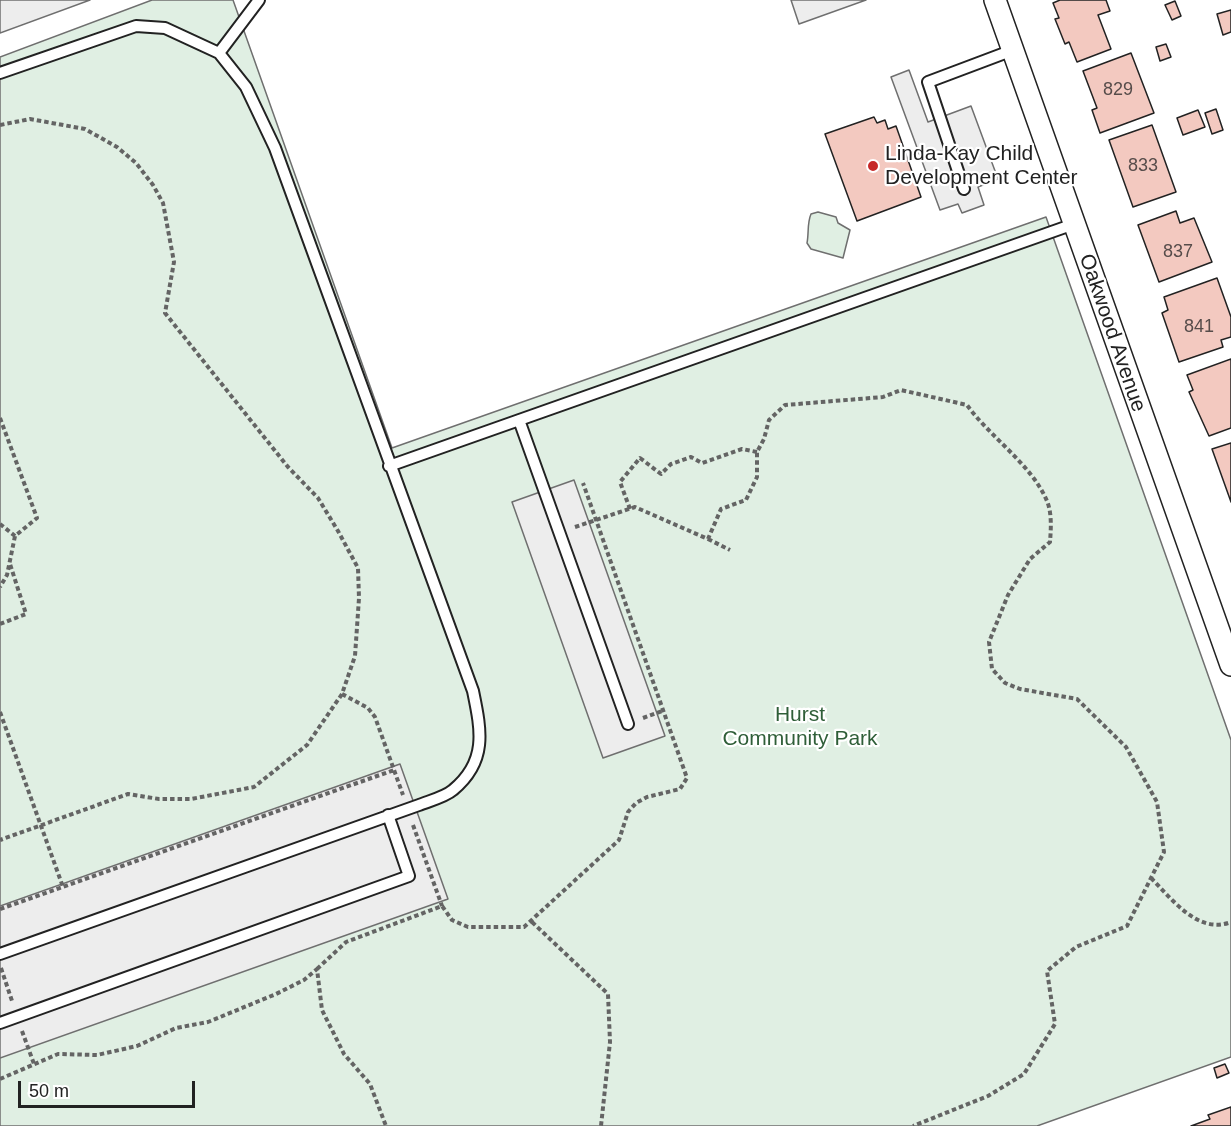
<!DOCTYPE html>
<style>
body{margin:0}
#map{position:relative;width:1231px;height:1126px;overflow:hidden;background:#fff;font-family:Helvetica,sans-serif}
canvas{display:block}
.scale{position:absolute;left:18px;top:1081px;width:177px;height:27px;box-sizing:border-box;border:3px solid #222;border-top:0;padding-left:8px;font-size:18px;line-height:21px;white-space:nowrap;color:#222;-webkit-text-stroke:4px #fff;paint-order:stroke}
</style>
<div id="map">
<canvas width="1231" height="1126"></canvas>
<div class="scale">50 m</div>
</div>
<script>
const g = document.querySelector('canvas').getContext('2d');
g.lineJoin = 'round';
function paint(path, color) {
  g.fillStyle = color;
  g.fill(path, 'evenodd');
}
function stroke(path, color, width, dash) {
  g.strokeStyle = color;
  g.lineWidth = width;
  g.lineCap = dash ? 'butt' : 'round';
  g.setLineDash(dash || []);
  g.stroke(path);
}
function write(font, color, halo, rows, align = 'center') {
  g.font = font + ' Helvetica,sans-serif';
  g.lineWidth = 4.5;
  g.setLineDash([]);
  g.textBaseline = 'middle';
  g.strokeStyle = halo;
  g.fillStyle = color;
  for (const [text, x, y, turn = 0] of rows) {
    g.save();
    g.translate(x, y);
    g.rotate((+turn || 0) * Math.PI / 180);
    g.textAlign = isNaN(turn) ? turn : align;
    if (halo) g.strokeText(text, 0, 0);
    g.fillText(text, 0, 0);
    g.restore();
  }
}
const green = new Path2D(`
 M 152,0 L 233,0 L 392,448 L 1046,217 L 1231,740 L 1231,1057 L 1037,1126 L 0,1126 L 0,57 Z
 M 818,212 L 836,217 L 838,223 L 850,230 L 843,258 L 811,249 L 807,243 C 809,233 807,223 811,214 Z`);
paint(green, '#e0efe3');
stroke(green, '#6f6f6f', 1.5);
const parking = new Path2D(`
 M 0,0 L 90,0 L 0,33 Z
 M 791,0 L 866,0 L 799,24 Z
 M 909,70 L 928,122 L 971,106 L 998,179 L 978,187 L 984,205 L 962,213 L 958,204 L 940,210 L 891,77 Z
 M 574,480 L 665,736 L 603,758 L 512,502 Z
 M 400,764 L 448,899 L 0,1058 L 0,906 Z`);
paint(parking, '#ededed');
stroke(parking, '#6f6f6f', 1.5);
const building = new Path2D(`
 M 1060,0 L 1106,0 L 1110,11 L 1098,15 L 1111,49 L 1077,62 L 1069,42 L 1065,44 L 1055,19 L 1059,18 L 1053,3 Z
 M 1175,1 L 1181,16 L 1172,20 L 1165,5 Z
 M 1231,10 L 1231,32 L 1223,35 L 1217,14 Z
 M 1166,44 L 1171,57 L 1160,61 L 1156,47 Z
 M 1131,53 L 1154,113 L 1100,133 L 1092,110 L 1097,108 L 1083,71 Z
 M 1216,109 L 1223,130 L 1212,134 L 1205,113 Z
 M 1198,110 L 1205,127 L 1183,135 L 1177,118 Z
 M 874,117 L 877,123 L 885,120 L 888,129 L 896,126 L 921,197 L 857,221 L 825,134 Z
 M 1152,125 L 1176,192 L 1133,207 L 1109,140 Z
 M 1176,211 L 1180,223 L 1194,218 L 1212,262 L 1159,282 L 1138,225 Z
 M 1217,278 L 1231,317 L 1231,337 L 1221,340 L 1223,347 L 1179,362 L 1162,313 L 1168,310 L 1164,297 Z
 M 1231,359 L 1231,428 L 1209,436 L 1189,392 L 1193,390 L 1187,375 Z
 M 1231,443 L 1231,502 L 1212,449 Z
 M 1225,1064 L 1229,1073 L 1217,1078 L 1214,1068 Z
 M 1231,1107 L 1231,1126 L 1191,1126 L 1210,1119 L 1208,1115 Z`);
paint(building, '#f3c9c0');
stroke(building, '#222', 1.5);
const lane = new Path2D(`
 M 219,53 L 259,0
 M 0,73 L 136,26 L 165,28 L 219,53 L 246,87 L 275,148 L 473,691 C 481,730 488,761 453,790 C 445,797 429,801 419,805 L 0,954
 M 964,189 L 928,82 L 1013,50
 M 519,420 L 628,724
 M 389,466 L 1074,224
 M 0,1023 L 409,876 L 388,815`);
const street = new Path2D(`
 M 995,0 L 1231,665`);
stroke(lane, '#222', 14);
stroke(street, '#222', 24);
stroke(new Path2D(`
 M 0,125 L 30,119 L 85,129 L 117,147 L 136,163 L 153,185 L 163,203 L 174,262 L 165,313 L 288,467 L 318,498 L 338,531 L 358,568 L 359,598 L 355,656 L 342,694 L 307,745 L 254,787 L 191,799 L 159,799 L 128,794 L 0,840
 M 0,418 L 37,518 L 15,536 L 7,575 L 0,587
 M 630,509 L 620,482 L 640,458 L 661,474 L 671,464 L 691,457 L 702,463 L 742,449 L 757,452
 M 0,524 L 15,536
 M 575,527 L 635,507 L 708,539 L 721,509 L 746,500 L 757,477 L 757,452 L 764,439 L 769,420 L 785,405 L 883,397 L 901,390 L 967,405 C 990,437 1032,465 1047,501 C 1052,513 1051,529 1050,542 L 1030,559 L 1008,595 L 989,642 L 992,669 L 1005,683 L 1020,689 L 1077,699 L 1126,747 L 1157,802 L 1164,852 L 1127,926 L 1076,947 L 1047,971 L 1055,1024 L 1024,1074 L 988,1096 L 913,1126
 M 708,539 L 730,550
 M 0,624 L 26,614 L 10,564
 M 342,694 L 368,708 L 375,717 L 403,795
 M 0,712 L 63,887
 M 643,718 L 662,711
 M 413,825 L 442,906
 M 1151,878 C 1172,899 1198,935 1231,922
 M 0,909 L 394,770
 M 532,922 L 608,994 L 610,1042 L 601,1126
 M 1,968 L 12,1001
 M 317,969 L 346,942 L 442,906 L 452,920 L 468,927 L 524,927 L 619,840 L 628,812 L 636,803 L 647,797 L 680,789 L 687,778 L 583,483
 M 22,1031 L 34,1064
 M 0,1079 L 58,1054 L 97,1055 L 137,1046 L 176,1028 L 208,1022 L 276,994 L 304,980 L 317,969 L 322,1010 L 344,1054 L 370,1084 L 386,1126`), '#646464', 4, [4.5, 3]);
stroke(lane, '#fff', 10);
stroke(street, '#fff', 21);
for (const [x, y, r, color] of [
 [873,166,6,"#c62828"]
]) {
  const dot = new Path2D();
  dot.arc(x, y, r, 0, 2 * Math.PI);
  g.fillStyle = color;
  g.fill(dot);
  stroke(dot, '#fff', 2);
}
write('18px', '#564c4a', null, [
 ["829",1118,90],
 ["833",1143,166],
 ["837",1178,252],
 ["841",1199,327]
]);
write('21px', '#222', '#fff', [
 ["Linda-Kay Child",885,154],
 ["Development Center",885,178]
], 'left');
write('21px', '#222', '#fff', [
 ["Oakwood Avenue",1112,333,71]
]);
write('21px', '#2f5e38', '#fff', [
 ["Hurst",800,715],
 ["Community Park",800,739]
]);
</script>
